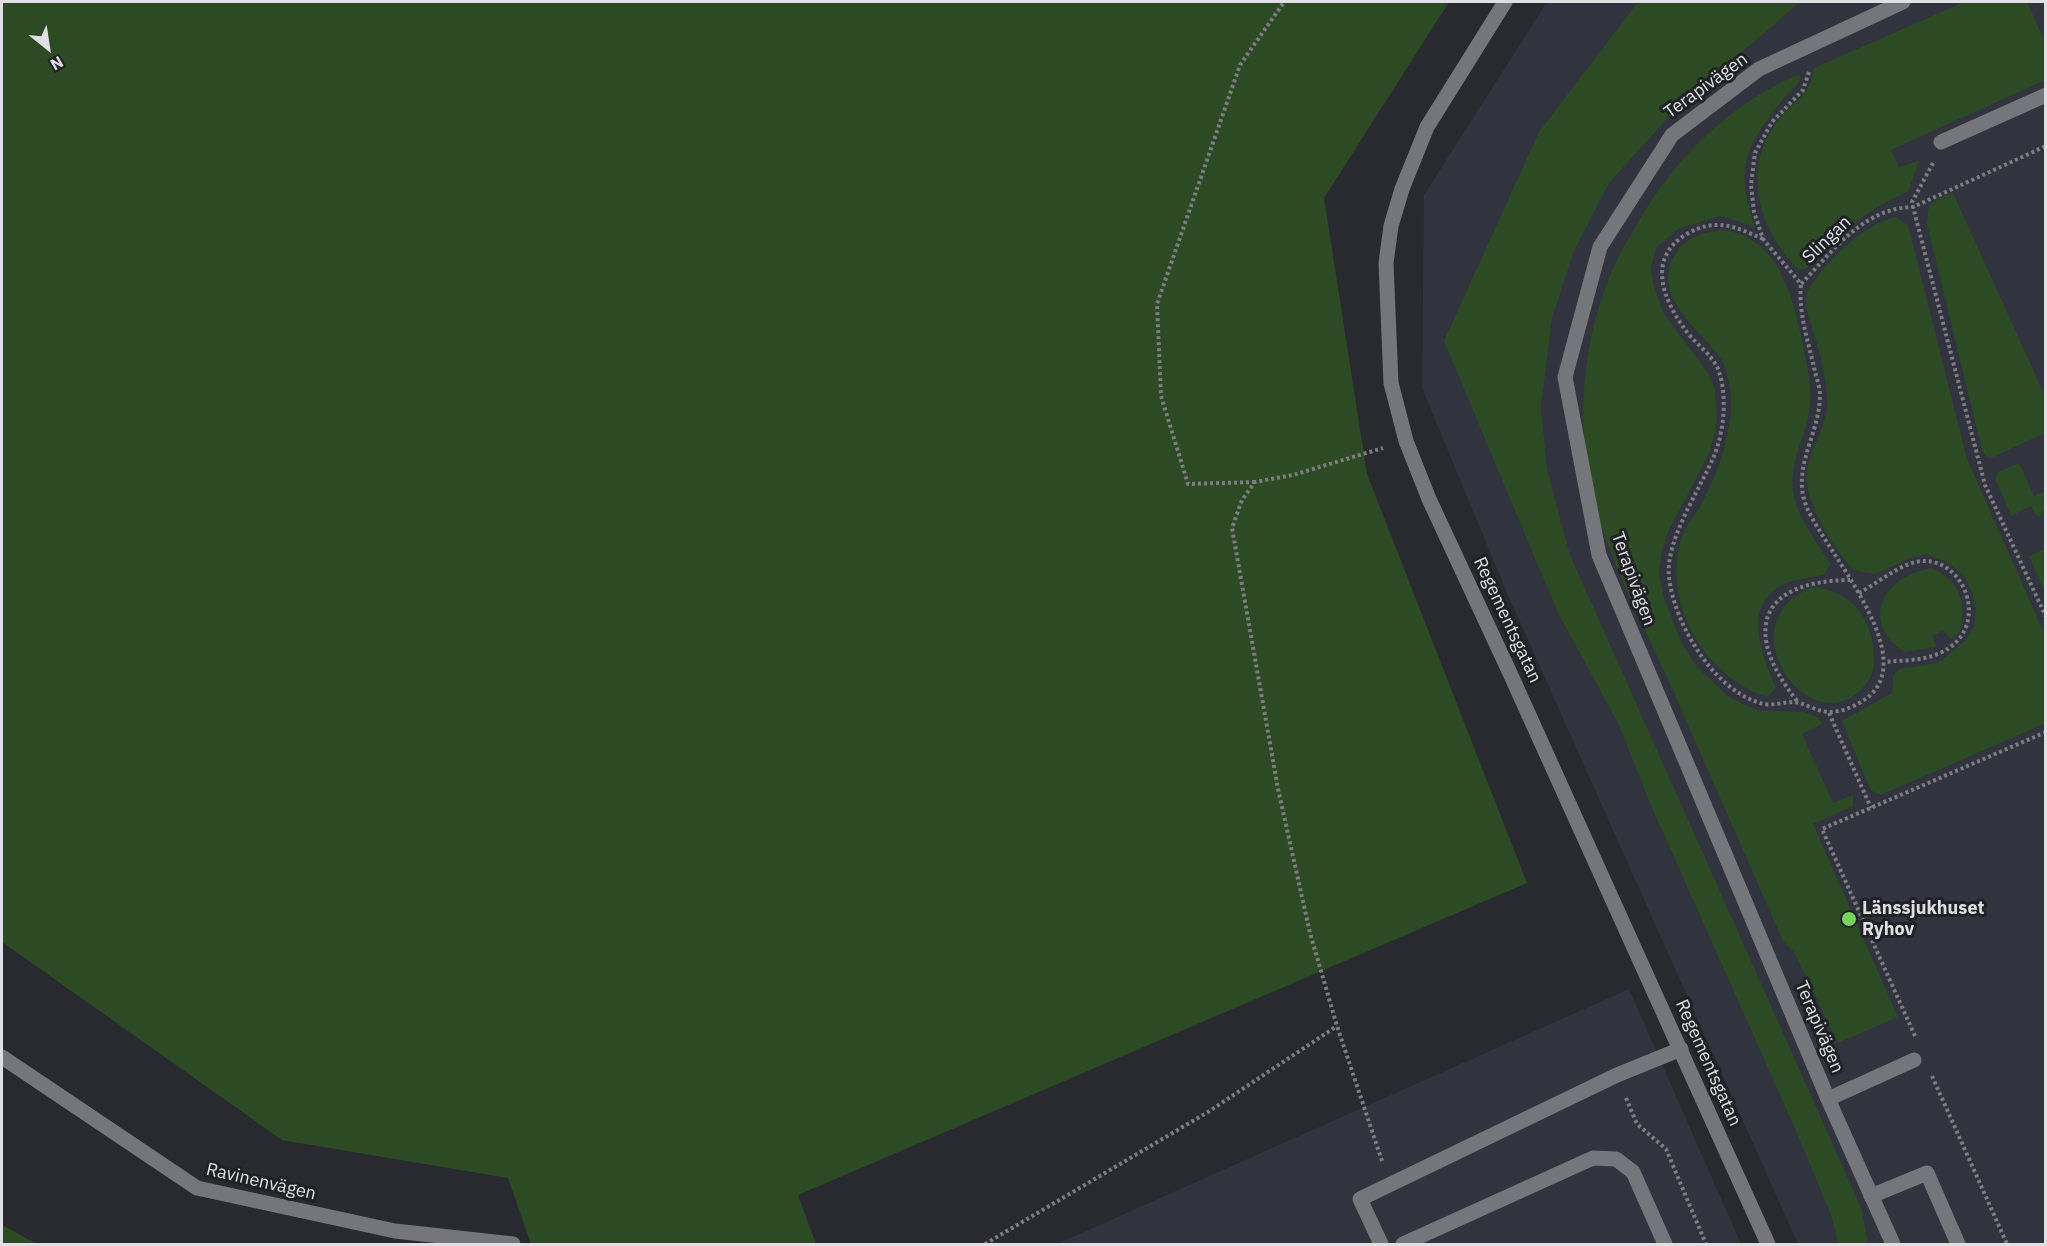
<!DOCTYPE html>
<meta charset="utf-8">
<style>
body{margin:0}
#map{position:relative;width:2047px;height:1246px;overflow:hidden;background:#292a2f;font-family:"IBM Plex Sans",sans-serif}
canvas{display:block}
.frame{position:absolute;inset:0;border:3px solid #e0e0e4;pointer-events:none}
.north{position:absolute;left:18px;top:18px;width:60px;height:60px;-webkit-text-stroke:4px #202125;paint-order:stroke;rotate:150deg;font-size:16px;font-weight:700;line-height:24px;text-align:center;color:#e0e0e4}
.north::after{content:'';display:block;margin:auto;width:21px;height:27px;background:#e0e0e4;clip-path:polygon(50% 0,100% 100%,50% 72%,0 100%)}
</style>
<div id="map">
<canvas width="2047" height="1246"></canvas>
<div class="frame"></div>
<div class="north">N</div>
</div>
<script>
const g = document.querySelector('canvas').getContext('2d');
g.lineJoin = 'round';
function paint(path, color) {
  g.fillStyle = color;
  g.fill(path, 'evenodd');
}
function stroke(path, color, width, dash) {
  g.strokeStyle = color;
  g.lineWidth = width;
  g.lineCap = dash ? 'butt' : 'round';
  g.setLineDash(dash || []);
  g.stroke(path);
}
function write(font, color, halo, rows, align = 'center') {
  g.font = font + ' "IBM Plex Sans",sans-serif';
  g.lineWidth = 6;
  g.setLineDash([]);
  g.textBaseline = 'middle';
  g.strokeStyle = halo;
  g.fillStyle = color;
  for (const [text, x, y, turn = 0] of rows) {
    g.save();
    g.translate(x, y);
    g.rotate((+turn || 0) * Math.PI / 180);
    g.textAlign = isNaN(turn) ? turn : align;
    if (halo) g.strokeText(text, 0, 0);
    g.fillText(text, 0, 0);
    g.restore();
  }
}
paint(new Path2D(`
 M 1547,2 L 2045,2 L 2045,1244 L 1798,1244 L 1507,593 L 1422,388 L 1424,195 Z
 M 1629,989 L 1741,1244 L 1057,1244 Z`), '#31333e');
paint(new Path2D(`
 M 2,2 L 1449,2 L 1324,198 L 1367,474 L 1527,883 L 798,1195 L 816,1244 L 531,1244 L 508,1178 L 282,1140 L 2,942 Z
 M 1638,2 L 1800,2 L 1675,110 L 1609,183 L 1574,251 L 1552,318 L 1541,407 L 1547,470 L 1570,555 L 1862,1210 L 1868,1244 L 1838,1244 L 1832,1217 L 1796,1131 L 1650,803 L 1618,723 L 1558,613 L 1444,341 L 1539,132 Z
 M 1964,2 L 2027,2 L 2045,42 L 2045,80 L 1891,150 L 1899,167 L 1919,161 L 1908,192 C 1867,209 1837,235 1807,268 L 1799,270 C 1757,228 1739,165 1782,116 C 1799,96 1809,97 1814,68 Z
 M 1797,75 L 1801,78 C 1795,89 1787,94 1780,103 C 1743,150 1736,168 1755,227 L 1721,216 L 1678,229 L 1656,248 L 1651,268 L 1654,287 L 1664,314 L 1709,374 L 1715,390 L 1717,421 L 1710,452 L 1668,532 L 1662,550 L 1659,573 L 1663,595 L 1681,642 L 1697,667 L 1729,697 L 1756,710 L 1805,712 L 1819,718 L 1822,724 L 1802,734 L 1833,803 L 1853,795 L 1853,806 L 1813,824 L 1898,1017 L 1838,1043 L 1794,952 L 1783,941 C 1746,856 1708,771 1671,686 C 1647,633 1618,578 1600,522 C 1575,445 1578,353 1609,278 C 1617,258 1628,239 1639,221 C 1675,158 1730,104 1797,75 Z
 M 1953,193 L 2045,396 L 2045,433 L 1993,457 L 1986,456 L 1982,450 L 1927,224 L 1929,206 L 1939,198 Z
 M 1895,217 L 1908,225 L 1967,459 L 2045,635 L 2046,723 L 1881,795 L 1872,791 L 1867,782 L 1842,721 L 1892,693 L 1893,676 L 1899,669 L 1938,663 L 1966,640 L 1974,626 L 1976,609 L 1972,593 L 1965,577 L 1949,563 L 1926,554 L 1910,558 L 1876,574 L 1853,570 C 1835,549 1802,500 1807,471 C 1811,447 1827,427 1827,401 C 1827,369 1814,337 1806,306 L 1806,294 C 1823,263 1861,226 1895,217 Z
 M 1723,230 C 1779,237 1793,297 1803,344 C 1807,367 1813,388 1809,412 C 1805,437 1789,465 1793,491 C 1797,517 1817,542 1830,564 L 1825,574 C 1809,579 1790,578 1776,589 C 1743,613 1764,659 1776,688 L 1767,697 C 1703,676 1659,599 1683,534 C 1687,523 1697,514 1702,503 C 1718,473 1730,438 1731,404 C 1731,390 1728,368 1719,356 C 1697,327 1649,294 1676,253 C 1685,238 1706,231 1723,230 Z
 M 2019,463 L 2034,496 L 2045,491 L 2045,508 L 2038,518 L 2031,506 L 2011,516 L 1995,478 L 1998,472 Z
 M 2045,543 L 2045,593 L 2029,556 L 2044,549 Z
 M 1932,568 C 1960,581 1967,602 1960,631 L 1951,639 L 1943,631 L 1932,636 L 1936,647 L 1905,652 C 1858,622 1884,575 1932,568 Z
 M 1813,587 C 1855,591 1875,623 1874,663 C 1874,675 1865,687 1856,694 C 1802,736 1727,619 1813,587 Z
 M 2,1225 L 37,1244 L 2,1244 Z`), '#2c4a24');
stroke(new Path2D(`
 M 1809,72 L 1803,90 L 1772,122 L 1755,153 L 1751,185 L 1754,212 L 1763,239 L 1801,284 C 1833,251 1863,208 1913,207 L 2046,146
 M 1933,163 L 1912,202 L 1913,207 L 1985,485 L 2046,617
 M 1763,239 C 1734,226 1716,217 1685,235 C 1647,259 1663,299 1684,328 C 1693,342 1712,354 1718,369 C 1728,395 1724,432 1714,456 C 1699,491 1665,541 1669,577 C 1674,624 1715,693 1764,704 C 1776,706 1789,700 1800,703 C 1809,706 1818,711 1828,712 C 1843,713 1866,702 1875,690 C 1910,645 1828,553 1808,510 C 1789,470 1820,435 1820,395 C 1820,388 1817,379 1815,372 C 1809,343 1798,314 1801,284
 M 1255,482 L 1188,484 L 1161,396 L 1157,304 L 1240,65 L 1284,2
 M 1859,593 C 1876,584 1896,567 1915,562 C 1963,551 1995,628 1940,653 C 1923,661 1903,660 1885,662
 M 1797,701 C 1742,632 1758,581 1850,580
 M 1829,713 L 1871,808
 M 1915,1036 L 1822,829 L 2046,732
 M 1932,1076 L 2007,1244
 M 1626,1098 L 1637,1124 L 1666,1149 L 1706,1244
 M 1382,1161 L 1337,1026 L 1310,933 L 1278,789 L 1232,528 L 1242,500 L 1255,482 L 1293,475 L 1383,448
 M 985,1244 L 1208,1112 L 1337,1026`), '#7c7d81', 4, [3, 3]);
stroke(new Path2D(`
 M 1941,142 L 2046,95
 M 1828,1099 L 1914,1060
 M 1871,1196 L 1927,1173 L 1958,1244
 M 1381,1244 L 1360,1199 L 1617,1075 L 1681,1049
 M 1403,1244 L 1593,1158 L 1616,1159 L 1633,1172 L 1665,1244`), '#75767b', 15);
stroke(new Path2D(`
 M 2,1057 L 197,1188 L 395,1231 L 513,1244
 M 1893,1244 L 1828,1099 L 1599,555 L 1565,377 L 1600,247 L 1672,135 L 1759,69 L 1903,2`), '#75767b', 15);
stroke(new Path2D(`
 M 1505,2 L 1427,127 L 1402,189 L 1391,226 L 1386,263 L 1391,383 L 1406,441 L 1429,499 L 1509,671 L 1768,1244`), '#75767b', 15);
for (const [x, y, r, color] of [
 [1849,919,8,"#75d25b"]
]) {
  const dot = new Path2D();
  dot.arc(x, y, r, 0, 2 * Math.PI);
  g.fillStyle = color;
  g.fill(dot);
  stroke(dot, '#202125', 2);
}
write('18px', '#e0e0e4', '#202125', [
 ["Terapivägen",1706,86,-36],
 ["Slingan",1827,240,-44],
 ["Terapivägen",1633,579,70],
 ["Regementsgatan",1507,620,65],
 ["Terapivägen",1819,1027,67],
 ["Regementsgatan",1708,1063,66],
 ["Ravinenvägen",261,1182,13]
]);
write('bold 18px', '#e0e0e4', '#202125', [
 ["Länssjukhuset",1862,909],
 ["Ryhov",1862,930]
], 'left');
</script>
